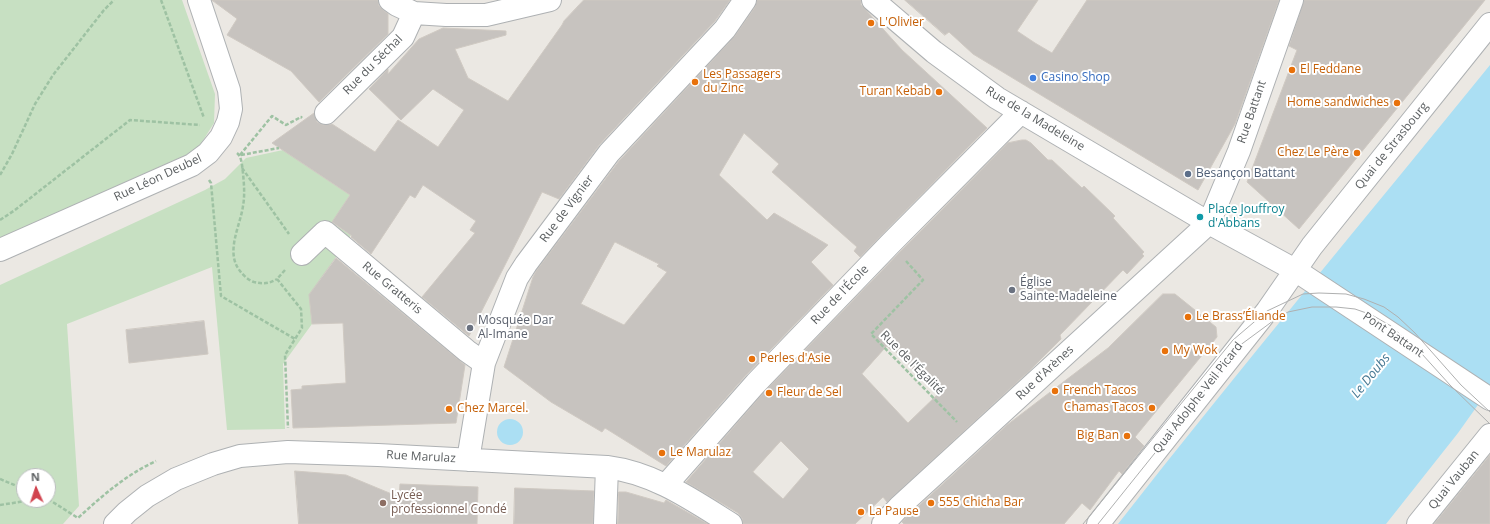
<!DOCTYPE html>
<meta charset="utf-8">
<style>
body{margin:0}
#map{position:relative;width:1490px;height:524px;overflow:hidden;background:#ebe8e3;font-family:"Open Sans",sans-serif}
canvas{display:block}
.north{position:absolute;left:16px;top:468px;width:40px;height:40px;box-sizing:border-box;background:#fff;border:1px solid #bdbfc0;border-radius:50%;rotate:357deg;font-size:11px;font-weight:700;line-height:16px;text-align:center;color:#5b5f61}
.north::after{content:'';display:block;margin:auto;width:14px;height:18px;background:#d1434e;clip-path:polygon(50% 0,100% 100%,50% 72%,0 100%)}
</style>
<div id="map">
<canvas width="1490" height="524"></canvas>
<div class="north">N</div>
</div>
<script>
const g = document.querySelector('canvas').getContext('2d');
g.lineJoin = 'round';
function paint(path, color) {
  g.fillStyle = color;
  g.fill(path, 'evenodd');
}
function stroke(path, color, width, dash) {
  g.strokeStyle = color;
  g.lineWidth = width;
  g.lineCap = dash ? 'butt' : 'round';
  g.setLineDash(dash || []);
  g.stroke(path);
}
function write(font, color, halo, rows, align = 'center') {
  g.font = font + ' "Open Sans",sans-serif';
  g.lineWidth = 4;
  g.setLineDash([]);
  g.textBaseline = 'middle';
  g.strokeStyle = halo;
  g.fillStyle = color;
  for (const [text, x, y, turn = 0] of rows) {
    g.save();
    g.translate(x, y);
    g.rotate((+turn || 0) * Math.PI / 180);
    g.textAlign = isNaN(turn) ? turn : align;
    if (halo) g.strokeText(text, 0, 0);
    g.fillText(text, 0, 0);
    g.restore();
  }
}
paint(new Path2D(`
 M 0,0 L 182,0 L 215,94 L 214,123 L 197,150 L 0,238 Z
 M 283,150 L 350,195 L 332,223 L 351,235 L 310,295 L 312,324 L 283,364 L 285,429 L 227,430 L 212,267 L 67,324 L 79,506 L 63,524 L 0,524 L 0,285 L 205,190 L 225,179 L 246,158 ZM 24,476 L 48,476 L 48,500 L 24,500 Z`), '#c7e0c2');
paint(new Path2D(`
 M 1490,65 L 1490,388 L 1458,433 L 1386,524 L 1118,524 C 1239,369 1366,218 1490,65 Z
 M497 432a13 13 0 1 1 26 0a13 13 0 1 1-26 0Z`), '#abdff3');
const building = new Path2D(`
 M 212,0 L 378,0 L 379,6 L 388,14 L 388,34 L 319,102 L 291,71 L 227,35 L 237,19 Z
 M 584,0 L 730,0 L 715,21 L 600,144 L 559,199 L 542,192 L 469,336 L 422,297 L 475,233 L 470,230 L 476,221 L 423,185 L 415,198 L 410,195 L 371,254 L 351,237 L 352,236 L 332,222 L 350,195 L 272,143 L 314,113 L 317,122 L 323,125 L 332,124 L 375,152 L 398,120 L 438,147 L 464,110 L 433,89 L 401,120 L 369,89 L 388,69 L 388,74 L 419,39 L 443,28 L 506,31 L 506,35 L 455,49 L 468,78 L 508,101 L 562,25 L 564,21 Z
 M 757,0 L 861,0 L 861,5 L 865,9 L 902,50 L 987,128 L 860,257 L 854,251 L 857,247 L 772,172 L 779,164 L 744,133 L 719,175 L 767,220 L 774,213 L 828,245 L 811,262 L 833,285 L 747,374 L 666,466 L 605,428 L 602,432 L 551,402 L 504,367 L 533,277 L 536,271 L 619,161 L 734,37 L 755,7 ZM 615,242 L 659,264 L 657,266 L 667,272 L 624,325 L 581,304 Z
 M 905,0 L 1038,0 L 1017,31 L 1035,43 L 1052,53 L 1087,0 L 1279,0 L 1235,124 L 1198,190 L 973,54 L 949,32 L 945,35 Z
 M 1304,0 L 1485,0 L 1299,229 L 1247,182 L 1297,50 L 1289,46 Z
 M 1022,140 L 1026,140 L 1031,143 L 1048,160 L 1052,160 L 1082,188 L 1084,186 L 1115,216 L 1113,218 L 1144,252 L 1142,254 L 1144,256 L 1127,274 L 1123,270 L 1060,335 L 1061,339 L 1028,372 L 887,502 L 883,497 L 855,524 L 743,524 L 742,518 L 738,513 L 686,482 L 765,391 L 899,253 L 1008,143 ZM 887,346 L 891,350 L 892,348 L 938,394 L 908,423 L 862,374 ZM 781,441 L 809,469 L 783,499 L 753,472 Z
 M 336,258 L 465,365 L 456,423 L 293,428 L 291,390 L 302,389 L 302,386 L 346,383 L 343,323 L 312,324 L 309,295 Z
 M 1163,294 L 1175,294 L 1216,327 L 1217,337 L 1135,437 L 1144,446 L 1122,474 L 1119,471 L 1090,510 L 1082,503 L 1064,524 L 904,524 L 902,522 L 909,515 L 1007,425 L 1108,348 Z
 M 204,321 L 208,354 L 129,363 L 126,330 Z
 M 1490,455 L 1490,524 L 1434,524 Z
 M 295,471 L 346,475 L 399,497 L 400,484 L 478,487 L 477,524 L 299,524 Z
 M 515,488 L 594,491 L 593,524 L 514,524 Z
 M 619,492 L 626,492 L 664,503 L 666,500 L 708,524 L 618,524 Z`);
paint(building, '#c7c3bf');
stroke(building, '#cfc9c2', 1);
const street = new Path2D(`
 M 390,0 L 397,5 L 414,13 L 446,15 L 486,15 L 550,0
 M 873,0 L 934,52 L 997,98 L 1209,223 L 1295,270 L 1490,399
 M 326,113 L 403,37 L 414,13
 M 0,250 L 192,165 L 208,153 L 221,137 L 228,122 L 231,109 L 229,90 L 199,0
 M 302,254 L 325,232 L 467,351 L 484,363
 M 468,460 L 484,363 L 517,278 L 526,264 L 609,153 L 725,29 L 745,0
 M 666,485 L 756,383 L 890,244 L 1021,112
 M 115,524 L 127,512 L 147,496 L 176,479 L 213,464 L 240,456 L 288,452 L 378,455 L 607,467 C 654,473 691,499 731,524
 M 605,524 L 607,467
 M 883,524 L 900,506 L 1209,223 L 1239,151 L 1292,0
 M 1098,524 L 1267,311 L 1312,246 L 1490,24
 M 1418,524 L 1490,435`);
stroke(street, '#aeb1b3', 24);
stroke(new Path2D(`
 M 161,0 L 204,118
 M 237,153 C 242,157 242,166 243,173 C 244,184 245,195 243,206 C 240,227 225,252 240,271 C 243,275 248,280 254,282 C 263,284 269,284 277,279
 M 240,155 L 272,116 L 286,125 L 301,117 L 302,118
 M 241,155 L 279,148
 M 242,168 L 289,234
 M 0,175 L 12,154 L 35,104 L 53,75 L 104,10 L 114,0
 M 209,180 L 211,183 L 221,296 L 295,339
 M 0,220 L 15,210 L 130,120 L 200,125
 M 906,261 L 923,280 L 871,334 L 957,422
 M 285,270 L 277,279 L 301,309 L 302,328 L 285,355 L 288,428
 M 0,479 L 24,489
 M 48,499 L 78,518 C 103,495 126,475 156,461
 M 0,505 L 32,500`), '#9ec2a3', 2.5, [4, 2]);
stroke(street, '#fff', 22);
stroke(new Path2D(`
 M 1083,524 L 1233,340 L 1267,311 L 1303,294 L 1319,293 L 1346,294 L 1364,299 L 1384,307 L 1398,317 L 1415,333 L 1461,385 L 1490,412
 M 1098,524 L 1187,413 L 1239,346 L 1277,318 L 1288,312 L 1312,307 L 1336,307 L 1355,309 L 1372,315 L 1391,326 L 1422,354 L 1450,385 L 1490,424`), '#afb0b0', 1);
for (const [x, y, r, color] of [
 [871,23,4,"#e8710a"],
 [1292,70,4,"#e8710a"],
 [1033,78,4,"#3f7fe0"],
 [695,82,4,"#e8710a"],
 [939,92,4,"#e8710a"],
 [1397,103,4,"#e8710a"],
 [1357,153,4,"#e8710a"],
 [1188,174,4,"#5c6f8a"],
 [1200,217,4,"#0f9aa8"],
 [1012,290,4,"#6b7280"],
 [1188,317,4,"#e8710a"],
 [470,328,4,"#6b7280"],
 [1165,351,4,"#e8710a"],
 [752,359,4,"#e8710a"],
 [1055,391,4,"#e8710a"],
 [769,393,4,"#e8710a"],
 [1152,408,4,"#e8710a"],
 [449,409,4,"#e8710a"],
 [1127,436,4,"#e8710a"],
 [662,453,4,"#e8710a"],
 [383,503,4,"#8d6e63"],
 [931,503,4,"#e8710a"],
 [861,512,4,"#e8710a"]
]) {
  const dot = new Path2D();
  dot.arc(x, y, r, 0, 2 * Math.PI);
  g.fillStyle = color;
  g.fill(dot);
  stroke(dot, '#fff', 1.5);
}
write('12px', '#c56008', '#fff', [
 ["L'Olivier",879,23],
 ["El Feddane",1300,70],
 ["Les Passagers",703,75],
 ["du Zinc",703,89],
 ["Turan Kebab",931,92,"right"],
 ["Home sandwiches",1389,103,"right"],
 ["Chez Le Père",1349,153,"right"],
 ["Le Brass’Éliande",1196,317],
 ["My Wok",1173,351],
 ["Perles d'Asie",760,359],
 ["French Tacos",1063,391],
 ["Fleur de Sel",777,393],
 ["Chamas Tacos",1144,408,"right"],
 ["Chez Marcel.",457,409],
 ["Big Ban",1119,436,"right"],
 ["Le Marulaz",670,453],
 ["555 Chicha Bar",939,503],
 ["La Pause",869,512]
], 'left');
write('12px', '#5b5f61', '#fff', [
 ["Rue du Séchal",373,65,-45],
 ["Rue Battant",1252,112,-71],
 ["Rue de la Madeleine",1035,119,31],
 ["Quai de Strasbourg",1392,146,-51],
 ["Rue Léon Deubel",158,178,-25],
 ["Rue de Vignier",567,209,-53],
 ["Rue Gratteris",392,288,40],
 ["Rue de l'École",840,295,-46],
 ["Pont Battant",1393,335,34],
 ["Rue de l'Égalité",912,363,45],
 ["Rue d'Arènes",1045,373,-43],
 ["Quai Adolphe Veil Picard",1198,398,-52],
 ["Rue Marulaz",421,457,3],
 ["Quai Vauban",1454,480,-51]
]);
write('12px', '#366cbe', '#fff', [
 ["Casino Shop",1041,78]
], 'left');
write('12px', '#4e5e75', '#fff', [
 ["Besançon Battant",1196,174]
], 'left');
write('12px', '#0d838f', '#fff', [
 ["Place Jouffroy",1208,210],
 ["d'Abbans",1208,224]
], 'left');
write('12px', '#5b616d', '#fff', [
 ["Église",1020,283],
 ["Sainte-Madeleine",1020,297],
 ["Mosquée Dar",478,321],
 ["Al-Imane",478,335]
], 'left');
write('12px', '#785e54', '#fff', [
 ["Lycée",391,496],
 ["professionnel Condé",391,510]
], 'left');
write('italic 13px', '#457792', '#fff', [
 ["Le Doubs",1371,376,-51]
]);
</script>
